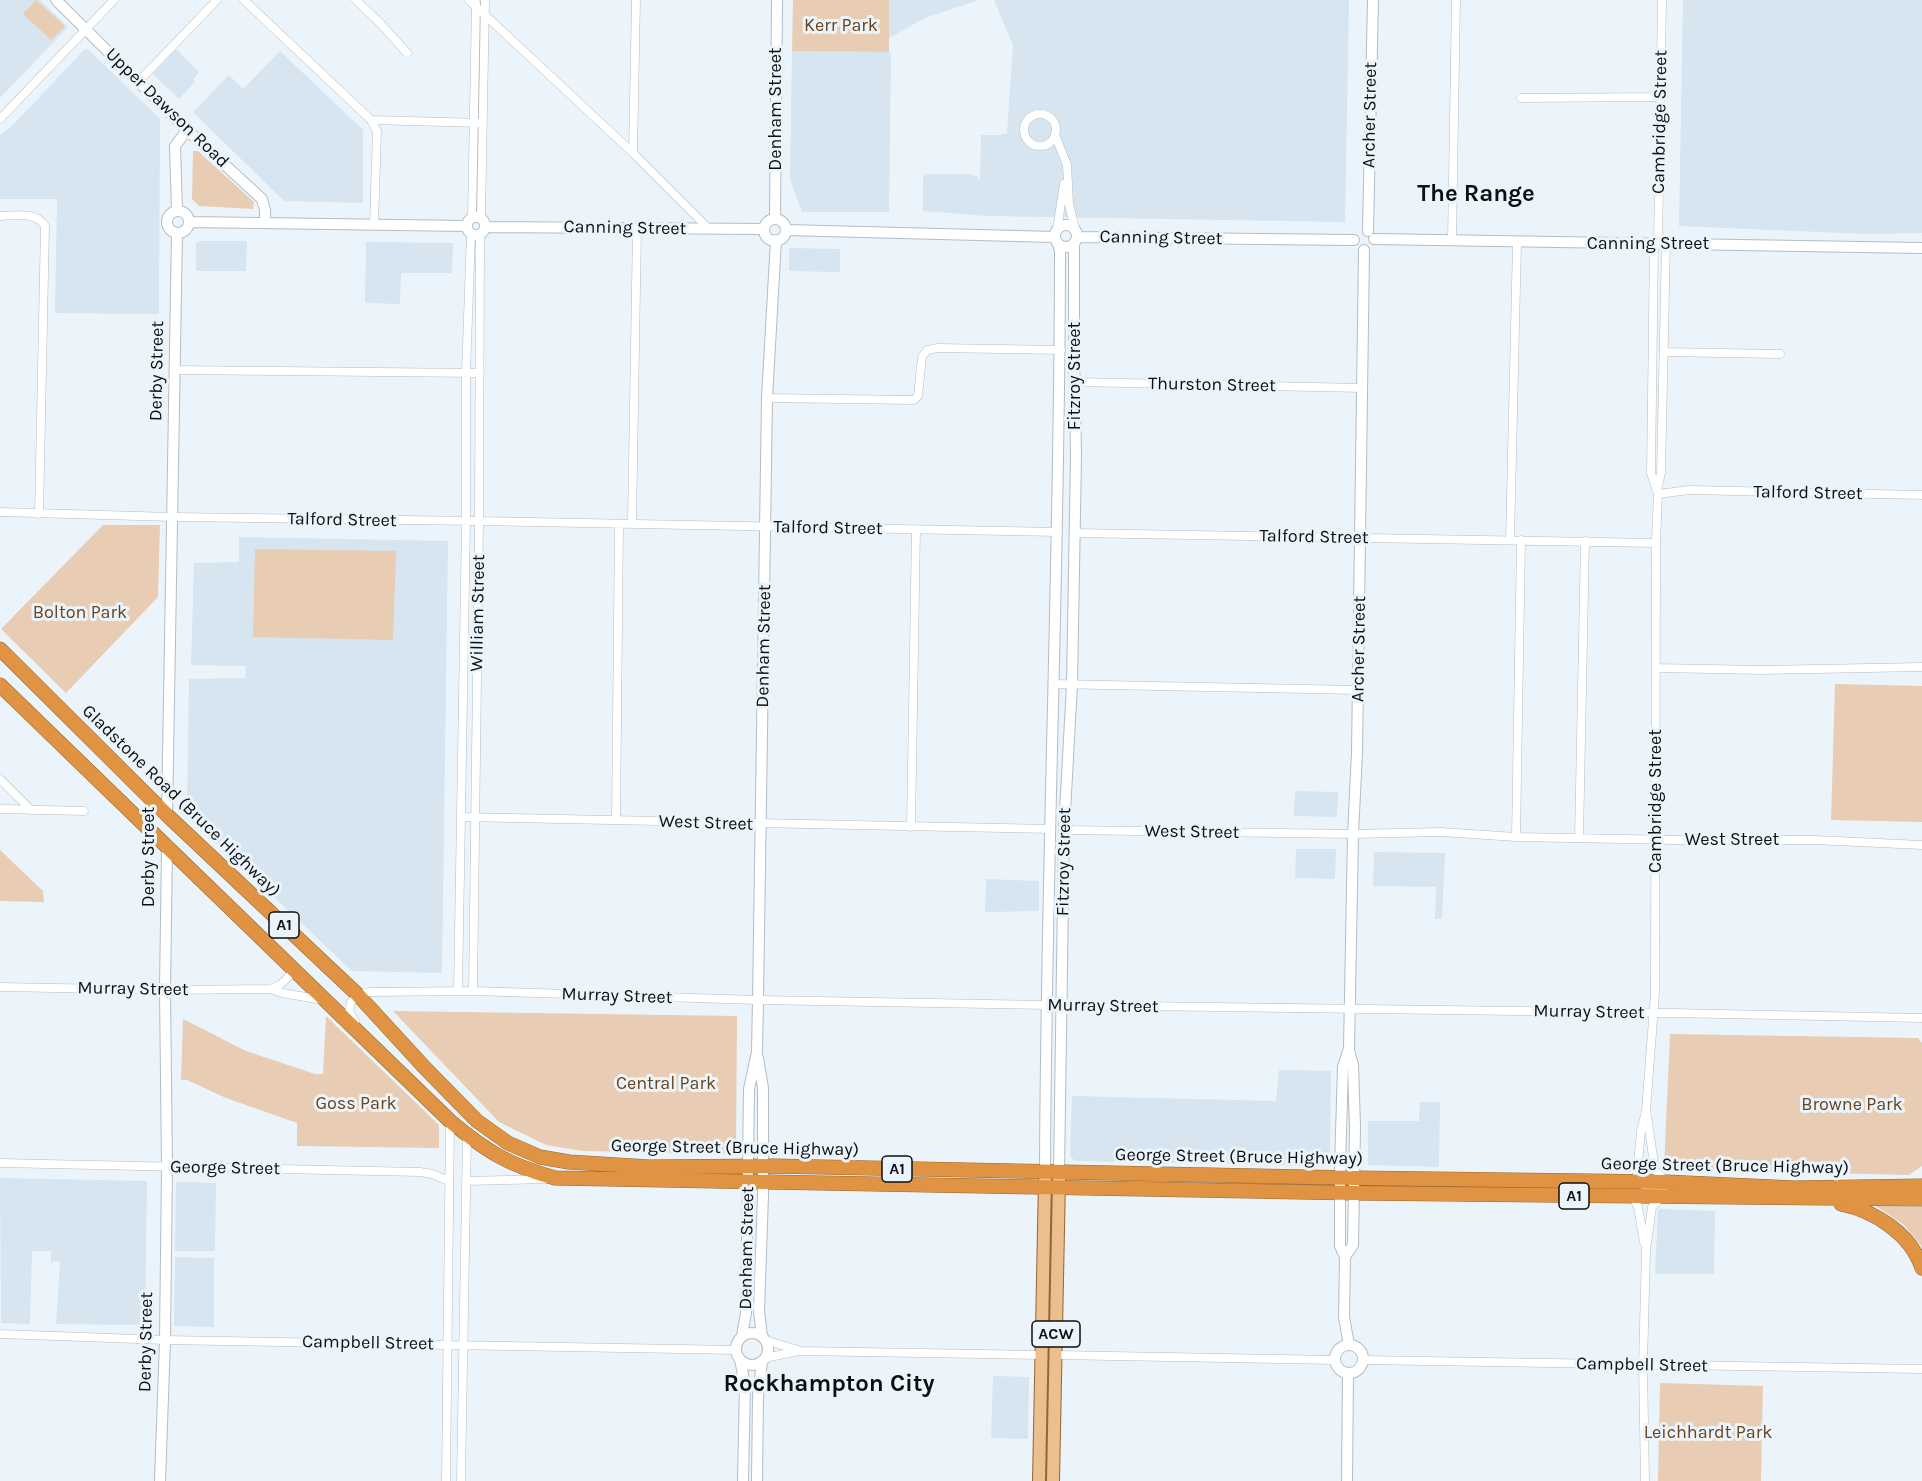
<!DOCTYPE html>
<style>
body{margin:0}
canvas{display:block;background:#ebf4fa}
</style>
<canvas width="1922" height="1481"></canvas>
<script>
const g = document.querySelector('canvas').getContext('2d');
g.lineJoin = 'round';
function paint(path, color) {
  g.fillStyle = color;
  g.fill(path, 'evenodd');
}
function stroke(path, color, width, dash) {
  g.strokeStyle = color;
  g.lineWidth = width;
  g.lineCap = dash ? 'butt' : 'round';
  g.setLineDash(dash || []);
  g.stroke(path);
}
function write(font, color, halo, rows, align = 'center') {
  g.font = font + ' Karla,sans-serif';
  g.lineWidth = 6;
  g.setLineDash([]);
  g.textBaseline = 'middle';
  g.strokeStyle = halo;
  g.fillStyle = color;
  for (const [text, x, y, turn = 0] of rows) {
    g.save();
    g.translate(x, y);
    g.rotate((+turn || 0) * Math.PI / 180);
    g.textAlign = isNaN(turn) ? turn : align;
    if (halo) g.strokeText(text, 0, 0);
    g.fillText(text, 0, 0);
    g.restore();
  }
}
paint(new Path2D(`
 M 0,0 L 40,0 L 68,27 L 0,98 Z
 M 889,0 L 979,0 L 925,18 L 889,38 Z
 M 994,0 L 1349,0 L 1345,222 L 987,216 L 923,211 L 923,177 L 926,174 L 970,174 L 971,175 L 978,176 L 978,180 L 980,180 L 981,135 L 1000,135 L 1007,133 L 1013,45 Z
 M 1683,0 L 1922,0 L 1922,233 L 1866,234 L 1679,226 Z
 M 85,49 L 88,49 L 160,119 L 159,314 L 55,313 L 57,199 L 0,199 L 0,135 L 12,126 Z
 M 176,49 L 199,72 L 193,79 L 195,82 L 179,99 L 153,74 Z
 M 280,51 L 363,130 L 363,203 L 284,201 L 193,112 L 229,75 L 243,89 Z
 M 792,51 L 889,52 L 891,54 L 889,212 L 802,212 L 790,179 Z
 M 200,241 L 247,241 L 246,271 L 196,271 L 196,243 Z
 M 366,242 L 453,243 L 452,273 L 401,273 L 400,304 L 365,303 Z
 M 789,248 L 840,249 L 840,272 L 789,271 Z
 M 239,537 L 448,541 L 442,973 L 352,971 L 197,824 L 200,821 L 193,814 L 189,817 L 187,807 L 189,679 L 245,678 L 246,666 L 191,665 L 194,563 L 239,562 Z
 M 1295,791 L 1338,792 L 1337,817 L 1294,816 Z
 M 1296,849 L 1336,849 L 1335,879 L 1295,878 Z
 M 1374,852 L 1445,853 L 1442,919 L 1435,919 L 1436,887 L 1373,886 Z
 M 986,879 L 1039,881 L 1039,911 L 985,912 Z
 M 1279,1070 L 1331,1071 L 1330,1161 L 1326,1166 L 1075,1161 L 1070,1156 L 1072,1096 L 1276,1101 Z
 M 1420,1102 L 1440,1102 L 1439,1167 L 1368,1165 L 1368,1121 L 1419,1121 Z
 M 0,1178 L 147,1181 L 145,1325 L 56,1324 L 60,1261 L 51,1262 L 51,1251 L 32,1251 L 30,1324 L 1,1323 Z
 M 176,1182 L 216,1183 L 215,1251 L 175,1251 Z
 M 1658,1209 L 1715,1211 L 1714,1274 L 1655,1274 Z
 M 175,1257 L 214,1258 L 214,1327 L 174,1326 Z
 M 993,1376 L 1029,1377 L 1028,1439 L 991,1438 Z`), '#d6e5f0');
paint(new Path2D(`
 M 36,0 L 65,26 L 51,40 L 23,14 Z
 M 793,0 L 889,0 L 889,52 L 792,51 Z
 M 193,151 L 198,151 L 254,202 L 253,209 L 199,206 L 192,199 Z
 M 103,525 L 160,525 L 158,597 L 66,693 L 1,629 Z
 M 255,549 L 396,551 L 393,640 L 253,637 Z
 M 1835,684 L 1922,686 L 1922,822 L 1831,820 Z
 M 0,850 L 43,891 L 44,902 L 0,901 Z
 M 393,1011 L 737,1016 L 736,1154 L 583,1151 L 546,1145 L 499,1122 Z
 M 326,1016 L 439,1125 L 439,1148 L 297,1146 L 297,1123 L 226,1098 L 187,1080 L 181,1080 L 183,1019 L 246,1051 L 315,1074 L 323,1074 Z
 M 1670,1034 L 1918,1038 L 1922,1043 L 1922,1166 L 1909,1175 L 1664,1169 Z
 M 1876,1206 L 1922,1207 L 1922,1247 L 1904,1225 Z
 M 1660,1383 L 1763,1386 L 1761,1481 L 1658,1481 Z`), '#e8cdb4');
const street = new Path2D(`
 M 244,0 L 371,120
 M 356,0 L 380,23 L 407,53
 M 469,0 L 633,153 L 709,229
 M 138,82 L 217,0
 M 1521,98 L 1660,97
 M1024 130a16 16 0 1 1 32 0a16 16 0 1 1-32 0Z
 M 0,119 L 114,0
 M 1055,135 L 1067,165 L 1069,204 L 1076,233
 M 633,153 L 636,0
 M 0,216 C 16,216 36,211 45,226 L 39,514
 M 472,218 L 476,3
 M 481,218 L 485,0
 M 374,224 L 377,131 L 371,120 L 483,123
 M 1057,230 L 1064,184
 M 1452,239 L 1456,0
 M 1658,243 L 1662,0
 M 1654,244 L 1651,473 L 1658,494 L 1656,543 L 1655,993 L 1646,1111 L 1641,1131 L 1637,1174 L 1640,1182 L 1649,1189 L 1664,1190
 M 1664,352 L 1780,354
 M 174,370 L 480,373
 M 1075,382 L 1362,388
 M 767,398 L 914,400 L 918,396 L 922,357 L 927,350 L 938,348 L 1061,350
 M 1657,490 L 1661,473 L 1666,243
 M 1658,494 L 1689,490 L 1922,495
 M 0,512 L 173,517 L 479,521 L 1058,532
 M 632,524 L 637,228
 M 1074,533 L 1656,543
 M 1510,540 L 1517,243
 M 1657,668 L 1762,670 L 1922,667
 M 1054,684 L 1358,690
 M 0,779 L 31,810
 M 0,809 L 84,811
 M 462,817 L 1051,829
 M 616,820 L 619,524
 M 911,827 L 916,530
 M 1064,830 L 1353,834 L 1441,832 L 1516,837 L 1677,840 L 1815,840 L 1922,845
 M 1516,837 L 1521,540
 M 1579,838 L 1585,541
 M 0,987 L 165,990 L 271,989 L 280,985 L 295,970
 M 271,989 L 282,993 L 323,1000
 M 458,991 L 466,521 L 466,373 L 471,234
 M 473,991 L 479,521 L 480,234
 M 1061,1005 L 1671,1013 L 1922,1018
 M 355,1021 L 349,1012 L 351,1002 L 358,995 L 370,992 L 473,991 L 758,1000 L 1047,1005
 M 1647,1116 L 1655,1170 L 1666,1182
 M 0,1163 L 420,1172 L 432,1174 L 449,1181
 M 466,1181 L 548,1179
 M 1633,1197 L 1638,1207 L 1644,1242
 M 0,1334 L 165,1340 L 736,1350
 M 765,1340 L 798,1350
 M 1056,1355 L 1335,1360
 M 765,1358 L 799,1351 L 1042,1355
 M 1363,1360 L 1922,1369
 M 446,1481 L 450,1121
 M 461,1481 L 467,1135
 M 1645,1481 L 1643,1365 L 1646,1250 L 1652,1207 L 1660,1198`);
const secondary = new Path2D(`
 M 56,0 L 187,130 L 262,199 L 265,210 L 265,222
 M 177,210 L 175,146 L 187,130
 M167 222a11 11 0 1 1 22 0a11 11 0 1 1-22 0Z
 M467 226a9 9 0 1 1 18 0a9 9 0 1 1-18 0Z
 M 775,218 L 777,0
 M764 230a11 11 0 1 1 22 0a11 11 0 1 1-22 0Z
 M 189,222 L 467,226
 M1055 236a11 11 0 1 1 22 0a11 11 0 1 1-22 0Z
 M 485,227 L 764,229
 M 786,230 L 1055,237
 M 1368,231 L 1373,0
 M 1077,237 L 1354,240
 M 1374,239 L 1922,248
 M 167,815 L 177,233
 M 758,1058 L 763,1088 L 763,1195 L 759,1311 L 762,1336
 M 1045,1172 C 1046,865 1060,558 1060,251 L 1058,244
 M 1059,1172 L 1064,830 L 1072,685 L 1076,455 L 1074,350 L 1074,243
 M 1345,1257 L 1353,1245 L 1355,1127 L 1353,1065 L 1349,1050
 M736 1349a16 16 0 1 1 32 0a16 16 0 1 1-32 0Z
 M 742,1336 L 746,1313 L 749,1089 L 757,1052 L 758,1000 L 767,398 L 776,240
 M 1349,1345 L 1344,1317 L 1345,1257 L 1340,1246 L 1340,1167 L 1343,1067 L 1349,1048 L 1353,834 L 1357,753 L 1364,250
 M1335 1359a14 14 0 1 1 28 0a14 14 0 1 1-28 0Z
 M 740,1359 L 745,1385 L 743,1481
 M 160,1481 L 165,1340 L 167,1167 L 165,990 L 167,848
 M 757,1481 L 758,1396 L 762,1361
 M 1347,1481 L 1348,1373`);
const primary = new Path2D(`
 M 1039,1481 L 1045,1179
 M 1053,1481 L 1059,1179`);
const highway = new Path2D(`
 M 0,649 L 167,815 L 358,995 L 425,1068 L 477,1121 L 508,1143 L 540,1157 L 569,1162 L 649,1167 L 773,1166 L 1354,1178 L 1666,1182 L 1794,1188 L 1922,1186
 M 0,685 L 450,1121 C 487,1152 509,1165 555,1178 L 1354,1193 L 1922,1199
 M 1841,1204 C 1875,1211 1911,1234 1922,1268`);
stroke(street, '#b5bdc3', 9);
stroke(secondary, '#b5bdc3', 12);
stroke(primary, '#966632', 14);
stroke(highway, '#966632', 15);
stroke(street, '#fff', 8);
stroke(secondary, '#fff', 10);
stroke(primary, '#ecbf8e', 12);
stroke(highway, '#e09443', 14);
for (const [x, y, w] of [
 [284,925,30],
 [897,1169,30],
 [1574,1196,30],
 [1056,1334,48]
]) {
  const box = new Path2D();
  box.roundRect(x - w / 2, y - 13, w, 26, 4.5);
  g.fillStyle = '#ebf4fa';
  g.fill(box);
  stroke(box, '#0d1012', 1.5);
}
write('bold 16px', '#0d1012', null, [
 ["A1",284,925],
 ["A1",897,1169],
 ["A1",1574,1196],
 ["ACW",1056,1334]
]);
write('18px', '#6a431b', '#ebf4fa', [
 ["Kerr Park",841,26],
 ["Bolton Park",80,613],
 ["Central Park",666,1084],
 ["Goss Park",356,1104],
 ["Browne Park",1852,1105],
 ["Leichhardt Park",1708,1433]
]);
write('18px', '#0d1012', '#ebf4fa', [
 ["Upper Dawson Road",167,108,44],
 ["Denham Street",776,109,-90],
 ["Archer Street",1370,115,-89],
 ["Cambridge Street",1660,122,-89],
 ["Canning Street",625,228,1],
 ["Canning Street",1161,238,1],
 ["Canning Street",1648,244],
 ["Derby Street",157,371,-89],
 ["Fitzroy Street",1075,376,-90],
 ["Thurston Street",1212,385,1],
 ["Talford Street",1808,493,1],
 ["Talford Street",342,520,1],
 ["Talford Street",828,528,1],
 ["Talford Street",1314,537,1],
 ["William Street",478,613,-89],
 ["Denham Street",764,646,-89],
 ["Archer Street",1359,649,-89],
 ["Gladstone Road (Bruce Highway)",181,801,44],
 ["Cambridge Street",1656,801,-90],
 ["West Street",706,823,2],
 ["West Street",1192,832,1],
 ["West Street",1732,840],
 ["Derby Street",149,857,-90],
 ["Fitzroy Street",1064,862,-89],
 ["Murray Street",133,989,1],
 ["Murray Street",617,996,2],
 ["Murray Street",1103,1006,1],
 ["Murray Street",1589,1012,1],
 ["George Street (Bruce Highway)",735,1148,1],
 ["George Street (Bruce Highway)",1239,1157,1],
 ["George Street (Bruce Highway)",1725,1166,1],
 ["George Street",225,1168,1],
 ["Denham Street",747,1248,-89],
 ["Derby Street",146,1342,-89],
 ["Campbell Street",368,1343,1],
 ["Campbell Street",1642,1365,1]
]);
write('bold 24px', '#0d1012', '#ebf4fa', [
 ["The Range",1476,194],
 ["Rockhampton City",829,1384]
]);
</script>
